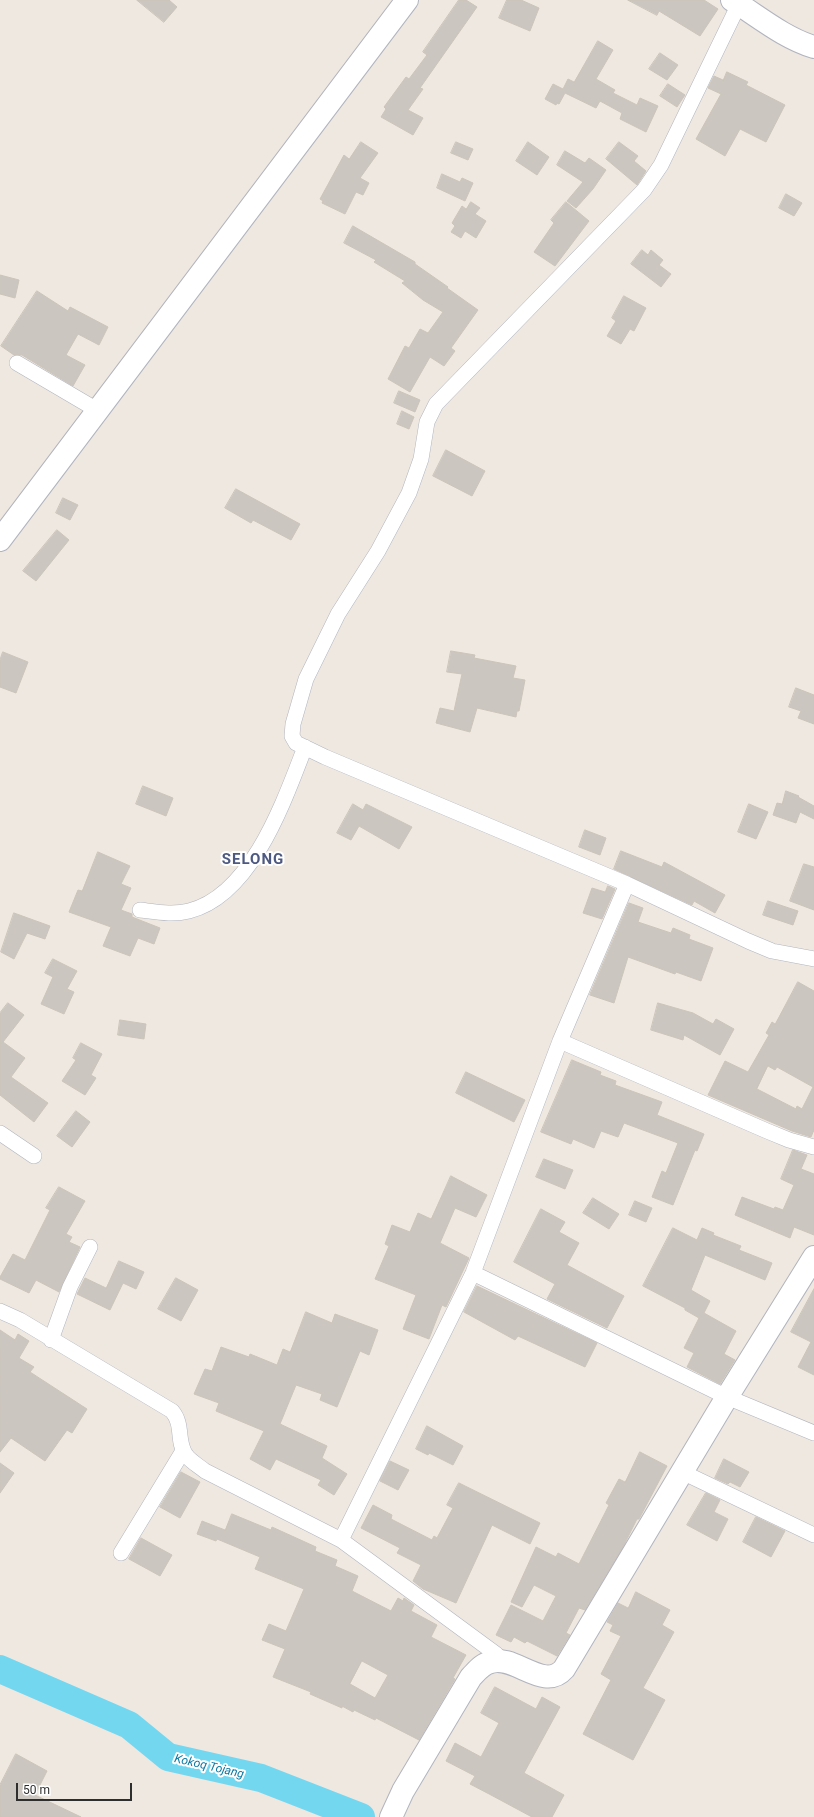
<!DOCTYPE html>
<style>
body{margin:0}
#map{position:relative;width:814px;height:1817px;overflow:hidden;background:#efe8e1;font-family:Roboto,sans-serif}
canvas{display:block}
.scale{position:absolute;left:16px;top:1783px;width:116px;height:18px;box-sizing:border-box;border:2px solid #2e2e2e;border-top:0;padding-left:5px;font-size:12px;line-height:14px;white-space:nowrap;color:#2e2e2e;-webkit-text-stroke:3px #fff;paint-order:stroke}
</style>
<div id="map">
<canvas width="814" height="1817"></canvas>
<div class="scale">50 m</div>
</div>
<script>
const g = document.querySelector('canvas').getContext('2d');
g.lineJoin = 'round';
function stroke(path, color, width, dash) {
  g.strokeStyle = color;
  g.lineWidth = width;
  g.lineCap = dash ? 'butt' : 'round';
  g.setLineDash(dash || []);
  g.stroke(path);
}
function paint(path, color) {
  g.fillStyle = color;
  g.fill(path, 'evenodd');
}
function write(font, color, halo, rows, align = 'center') {
  g.font = font + ' Roboto,sans-serif';
  g.lineWidth = 4;
  g.setLineDash([]);
  g.textBaseline = 'middle';
  g.strokeStyle = halo;
  g.fillStyle = color;
  for (const [text, x, y, turn = 0] of rows) {
    g.save();
    g.translate(x, y);
    g.rotate((+turn || 0) * Math.PI / 180);
    g.textAlign = isNaN(turn) ? turn : align;
    if (halo) g.strokeText(text, 0, 0);
    g.fillText(text, 0, 0);
    g.restore();
  }
}
stroke(new Path2D(`
 M 0,1669 L 129,1725 L 168,1757 L 261,1778 L 361,1817`), '#74d7f0', 28);
const building = new Path2D(`
 M 137,0 L 169,0 L 177,7 L 164,22 Z
 M 459,0 L 466,0 L 477,7 L 420,88 L 423,89 L 408,110 L 423,118 L 413,135 L 381,117 L 386,109 L 384,107 L 406,77 L 409,79 L 427,55 L 423,52 Z
 M 507,0 L 521,0 L 539,8 L 530,31 L 499,18 Z
 M 628,0 L 704,0 L 718,9 L 700,36 L 659,11 L 657,15 Z
 M 598,41 L 613,50 L 596,79 L 615,90 L 613,93 L 637,105 L 640,98 L 658,106 L 646,132 L 620,119 L 622,113 L 600,101 L 596,108 L 565,93 L 559,104 L 557,103 L 556,105 L 545,99 L 553,84 L 563,89 L 568,79 L 574,82 Z
 M 660,53 L 678,65 L 667,80 L 649,69 Z
 M 727,72 L 748,82 L 746,85 L 785,105 L 766,142 L 740,129 L 725,156 L 696,139 L 721,94 L 708,88 L 714,76 L 723,80 Z
 M 668,84 L 685,95 L 677,107 L 660,96 Z
 M 361,142 L 378,153 L 360,178 L 369,183 L 363,195 L 356,192 L 345,214 L 322,203 L 323,201 L 320,199 L 344,155 L 349,159 Z
 M 456,142 L 473,149 L 468,160 L 451,153 Z
 M 528,142 L 549,157 L 537,175 L 516,161 Z
 M 619,142 L 638,156 L 634,161 L 646,171 L 637,185 L 606,159 Z
 M 565,151 L 585,163 L 589,158 L 606,170 L 593,189 L 576,208 L 567,201 L 583,182 L 557,165 Z
 M 442,174 L 460,182 L 462,178 L 473,183 L 465,201 L 437,188 Z
 M 786,194 L 802,203 L 794,216 L 779,208 Z
 M 471,202 L 480,208 L 475,214 L 486,221 L 476,238 L 465,231 L 461,238 L 451,232 L 455,226 L 452,223 L 462,206 L 466,209 Z
 M 566,202 L 589,221 L 555,266 L 534,252 L 554,223 L 551,220 Z
 M 353,226 L 415,262 L 415,264 L 448,287 L 447,288 L 478,310 L 451,348 L 455,351 L 444,366 L 430,357 L 410,392 L 388,379 L 405,346 L 409,348 L 420,329 L 428,333 L 443,312 L 423,300 L 402,283 L 405,281 L 374,262 L 376,260 L 344,243 Z
 M 642,250 L 648,255 L 651,250 L 663,260 L 659,265 L 671,274 L 661,287 L 631,264 Z
 M 0,275 L 19,280 L 15,298 L 0,294 Z
 M 37,291 L 68,311 L 70,307 L 108,327 L 99,345 L 78,334 L 66,355 L 85,365 L 73,386 L 22,355 L 14,355 L 1,346 Z
 M 624,296 L 646,308 L 634,331 L 630,329 L 621,344 L 607,336 L 616,321 L 612,318 Z
 M 399,391 L 420,400 L 415,412 L 394,403 Z
 M 402,411 L 414,417 L 409,429 L 397,424 Z
 M 446,450 L 485,471 L 472,496 L 433,476 Z
 M 236,489 L 300,524 L 291,540 L 253,520 L 251,523 L 225,508 Z
 M 63,498 L 78,505 L 70,520 L 56,513 Z
 M 57,530 L 69,540 L 36,581 L 23,571 Z
 M 451,651 L 475,655 L 474,658 L 516,666 L 513,678 L 525,680 L 519,711 L 517,711 L 516,717 L 477,708 L 470,732 L 436,723 L 440,708 L 454,711 L 462,674 L 447,672 Z
 M 3,652 L 28,662 L 16,693 L 0,687 L 0,660 Z
 M 796,688 L 814,695 L 814,724 L 798,718 L 801,711 L 789,707 Z
 M 143,786 L 173,798 L 166,816 L 136,804 Z
 M 786,791 L 799,796 L 798,797 L 814,806 L 814,819 L 800,812 L 796,823 L 773,815 L 777,803 L 782,804 Z
 M 353,804 L 363,810 L 366,804 L 412,827 L 399,849 L 359,826 L 351,840 L 337,833 Z
 M 749,804 L 768,812 L 756,839 L 738,832 Z
 M 585,830 L 606,838 L 600,855 L 579,847 Z
 M 621,851 L 662,867 L 664,862 L 725,895 L 715,913 L 694,901 L 692,905 L 614,869 Z
 M 98,852 L 130,866 L 121,884 L 131,888 L 121,910 L 132,914 L 132,917 L 160,928 L 154,944 L 138,938 L 130,956 L 103,946 L 111,927 L 69,912 L 78,890 L 82,891 Z
 M 804,864 L 814,867 L 814,910 L 790,901 Z
 M 608,886 L 615,889 L 602,919 L 583,913 L 592,888 L 605,892 Z
 M 768,901 L 798,911 L 793,925 L 763,915 Z
 M 629,903 L 643,908 L 638,922 L 671,933 L 673,928 L 690,935 L 689,939 L 713,948 L 701,981 L 676,972 L 675,974 L 628,957 L 614,1003 L 590,995 Z
 M 14,913 L 50,926 L 45,939 L 27,933 L 14,959 L 1,952 Z
 M 53,959 L 77,971 L 67,989 L 74,992 L 64,1014 L 41,1004 L 53,977 L 45,973 Z
 M 798,982 L 814,991 L 814,1130 L 811,1137 L 792,1131 L 708,1095 L 725,1061 L 748,1072 L 769,1035 L 766,1033 L 772,1022 L 775,1024 ZM 768,1066 L 775,1070 L 777,1067 L 813,1087 L 802,1109 L 797,1106 L 796,1109 L 757,1089 Z
 M 8,1003 L 24,1015 L 3,1042 L 25,1058 L 11,1077 L 48,1103 L 34,1122 L 0,1095 L 0,1013 Z
 M 658,1003 L 693,1013 L 713,1024 L 716,1019 L 734,1029 L 720,1055 L 684,1035 L 683,1040 L 651,1030 Z
 M 120,1020 L 146,1024 L 144,1039 L 118,1035 Z
 M 81,1043 L 102,1054 L 91,1075 L 96,1078 L 85,1095 L 62,1081 L 76,1060 L 73,1058 Z
 M 572,1060 L 601,1072 L 600,1075 L 616,1081 L 615,1085 L 662,1102 L 657,1115 L 704,1134 L 697,1151 L 695,1150 L 673,1205 L 652,1197 L 662,1171 L 666,1173 L 678,1143 L 624,1123 L 618,1137 L 601,1131 L 594,1148 L 573,1139 L 571,1144 L 541,1132 Z
 M 466,1072 L 525,1100 L 514,1122 L 456,1093 Z
 M 76,1111 L 90,1122 L 72,1147 L 57,1136 Z
 M 793,1150 L 807,1155 L 801,1169 L 814,1174 L 814,1235 L 794,1227 L 790,1238 L 735,1215 L 742,1197 L 774,1209 L 775,1207 L 783,1210 L 794,1185 L 781,1179 Z
 M 544,1159 L 573,1170 L 565,1189 L 536,1177 Z
 M 451,1176 L 487,1195 L 476,1217 L 455,1208 L 440,1243 L 469,1258 L 446,1307 L 442,1305 L 429,1339 L 403,1329 L 416,1295 L 375,1279 L 389,1246 L 385,1244 L 392,1225 L 410,1232 L 418,1213 L 431,1219 Z
 M 59,1187 L 85,1201 L 66,1234 L 72,1237 L 69,1242 L 80,1247 L 59,1292 L 36,1280 L 29,1293 L 0,1279 L 0,1277 L 13,1254 L 25,1260 L 50,1210 L 46,1208 Z
 M 593,1198 L 619,1214 L 609,1229 L 583,1213 Z
 M 635,1201 L 652,1208 L 646,1222 L 629,1215 Z
 M 541,1209 L 565,1222 L 559,1232 L 579,1243 L 567,1265 L 624,1296 L 607,1328 L 547,1299 L 555,1284 L 514,1262 Z
 M 673,1228 L 697,1240 L 702,1228 L 714,1233 L 713,1235 L 741,1246 L 739,1250 L 772,1263 L 765,1280 L 705,1255 L 691,1290 L 710,1301 L 704,1313 L 736,1331 L 724,1354 L 735,1360 L 720,1384 L 687,1367 L 694,1353 L 684,1348 L 699,1318 L 685,1310 L 685,1308 L 643,1286 Z
 M 119,1261 L 144,1272 L 136,1289 L 123,1283 L 110,1310 L 77,1294 L 85,1278 L 106,1288 Z
 M 176,1278 L 198,1290 L 181,1321 L 158,1309 Z
 M 477,1286 L 597,1343 L 585,1367 L 518,1336 L 515,1340 L 464,1312 Z
 M 814,1289 L 814,1375 L 798,1367 L 811,1342 L 791,1332 Z
 M 306,1312 L 332,1323 L 335,1314 L 378,1330 L 369,1355 L 360,1351 L 337,1407 L 320,1400 L 322,1394 L 296,1385 L 280,1424 L 327,1446 L 322,1458 L 347,1474 L 334,1495 L 318,1485 L 321,1480 L 276,1459 L 270,1470 L 250,1459 L 264,1431 L 216,1411 L 219,1403 L 194,1394 L 205,1369 L 212,1371 L 221,1347 L 249,1357 L 250,1354 L 277,1365 L 283,1349 L 290,1352 Z
 M 0,1330 L 15,1340 L 18,1334 L 29,1341 L 19,1358 L 34,1367 L 30,1372 L 87,1409 L 72,1433 L 67,1430 L 45,1461 L 11,1438 L 0,1452 Z
 M 427,1426 L 463,1446 L 453,1465 L 429,1453 L 428,1455 L 416,1449 Z
 M 640,1452 L 667,1466 L 639,1519 L 637,1519 L 623,1547 L 585,1610 L 579,1608 L 566,1633 L 570,1635 L 557,1656 L 527,1641 L 525,1643 L 514,1637 L 511,1642 L 496,1635 L 511,1605 L 543,1621 L 556,1596 L 534,1585 L 522,1607 L 511,1602 L 536,1547 L 556,1557 L 558,1553 L 579,1564 L 609,1505 L 606,1503 L 619,1479 L 625,1482 Z
 M 724,1459 L 749,1472 L 740,1487 L 730,1482 L 728,1484 L 715,1478 Z
 M 390,1461 L 409,1470 L 398,1490 L 380,1481 Z
 M 0,1463 L 14,1473 L 0,1493 Z
 M 181,1472 L 200,1482 L 180,1518 L 160,1507 Z
 M 459,1483 L 540,1523 L 530,1544 L 492,1525 L 456,1603 L 423,1589 L 413,1581 L 421,1565 L 397,1553 L 400,1548 L 361,1528 L 373,1505 L 392,1515 L 391,1519 L 432,1540 L 434,1536 L 437,1538 L 453,1508 L 447,1505 Z
 M 706,1493 L 720,1500 L 714,1512 L 728,1519 L 717,1541 L 687,1525 Z
 M 232,1514 L 271,1530 L 272,1527 L 316,1547 L 315,1551 L 337,1560 L 335,1566 L 358,1576 L 352,1591 L 391,1611 L 398,1598 L 403,1601 L 404,1598 L 414,1605 L 411,1611 L 437,1625 L 431,1637 L 466,1655 L 453,1678 L 455,1679 L 419,1740 L 376,1718 L 375,1720 L 354,1710 L 353,1712 L 342,1706 L 342,1708 L 310,1694 L 311,1692 L 273,1677 L 285,1649 L 262,1640 L 269,1624 L 286,1631 L 304,1589 L 255,1569 L 260,1557 L 217,1539 L 216,1541 L 197,1534 L 202,1521 L 225,1530 ZM 362,1661 L 388,1675 L 375,1698 L 350,1684 Z
 M 756,1517 L 785,1531 L 771,1557 L 743,1542 Z
 M 141,1538 L 172,1555 L 160,1576 L 129,1559 Z
 M 636,1592 L 670,1610 L 662,1625 L 674,1632 L 643,1688 L 665,1700 L 633,1760 L 583,1734 L 611,1680 L 601,1674 L 621,1636 L 610,1631 L 613,1625 L 607,1622 L 618,1603 L 628,1608 Z
 M 495,1687 L 536,1709 L 542,1697 L 560,1707 L 524,1773 L 564,1795 L 552,1817 L 532,1817 L 491,1795 L 470,1784 L 475,1776 L 446,1761 L 455,1743 L 481,1757 L 499,1723 L 481,1713 Z
 M 16,1754 L 47,1771 L 35,1795 L 81,1817 L 0,1817 L 0,1785 Z`);
paint(building, '#cbc6bf');
stroke(building, '#cbc4ba', 1);
const street = new Path2D(`
 M 739,4 L 661,165 L 644,190 L 436,404 L 427,422 L 421,459 L 409,493 L 378,551 L 338,614 L 306,679 L 293,724 L 292,736 L 296,743 L 325,757 L 627,884 L 748,941 L 772,951 L 814,959
 M 17,363 L 97,410
 M 140,910 C 157,912 173,915 189,911 C 252,895 284,801 305,747
 M 560,1041 L 767,1131 L 789,1140 L 814,1147
 M 0,1133 L 34,1156
 M 473,1273 L 727,1397 L 814,1433
 M 0,1311 L 20,1320 L 172,1411 C 184,1425 176,1441 186,1455 C 190,1461 199,1466 205,1471 L 341,1540 L 496,1654 L 503,1661
 M 51,1340 L 70,1287 L 90,1247
 M 682,1472 L 814,1535
 M 341,1540 L 473,1273 L 560,1041 L 627,884
 M 121,1553 L 183,1451`);
const secondary = new Path2D(`
 M 732,0 C 758,16 784,38 814,47
 M 0,540 L 407,0
 M 391,1817 L 403,1791 L 471,1677 C 477,1671 482,1664 491,1662 C 514,1654 544,1692 564,1669 L 727,1397 L 814,1257`);
stroke(street, '#b1b4be', 16);
stroke(secondary, '#b1b4be', 24);
stroke(street, '#fff', 15);
stroke(secondary, '#fff', 22);
write('italic 12px', '#0c78a3', '#fff', [
 ["Kokoq Tojang",209,1767,13]
]);
g.letterSpacing = '1px';
write('bold 15px', '#4d5980', '#fff', [
 ["SELONG",253,860]
]);
g.letterSpacing = '0px';
</script>
